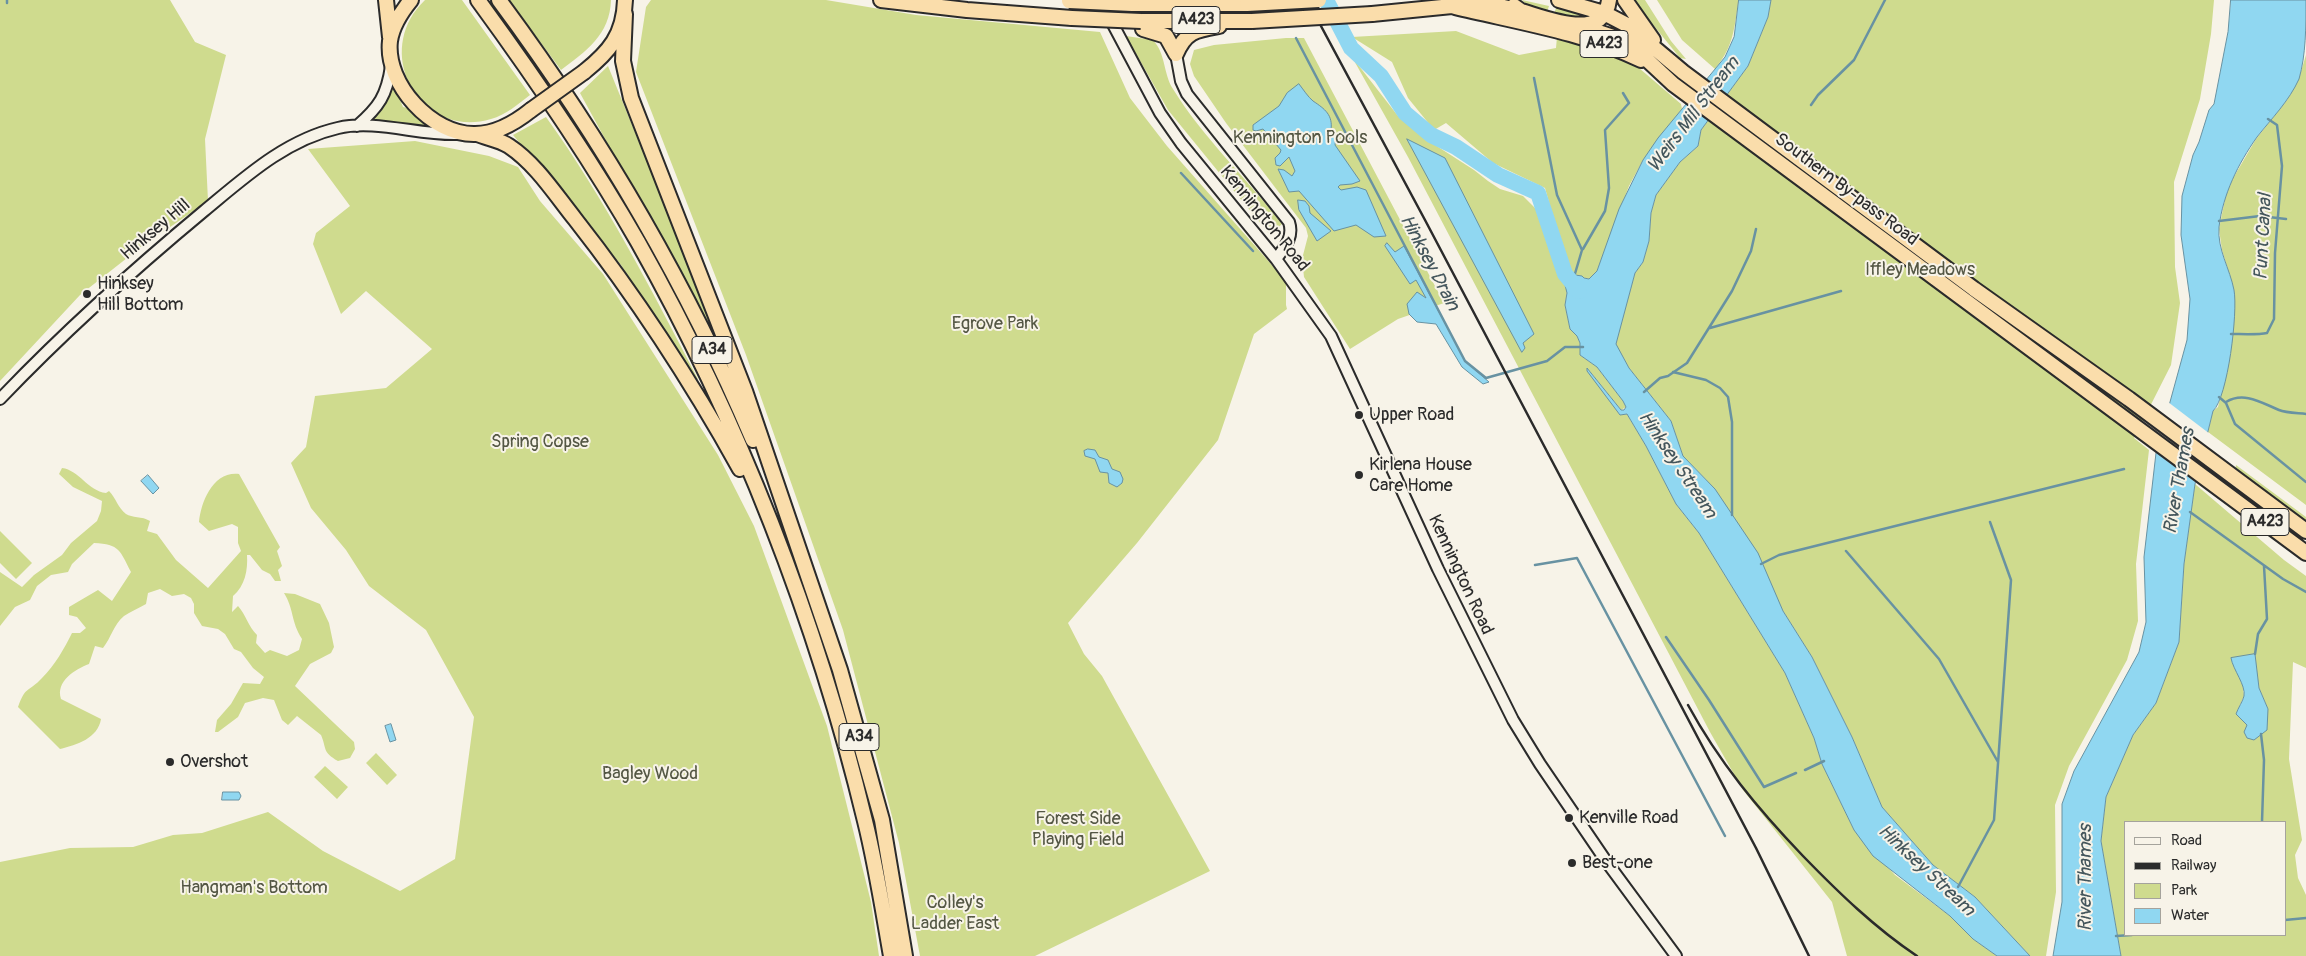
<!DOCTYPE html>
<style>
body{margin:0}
#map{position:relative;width:2306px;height:956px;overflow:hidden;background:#f7f3e8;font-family:Pangolin,sans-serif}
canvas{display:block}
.legend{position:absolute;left:2124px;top:821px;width:162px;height:115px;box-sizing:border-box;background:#f7f3e8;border:1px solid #a5a39c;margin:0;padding:6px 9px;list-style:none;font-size:15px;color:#2b2b2b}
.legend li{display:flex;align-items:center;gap:10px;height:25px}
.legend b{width:25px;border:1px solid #a5a39c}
</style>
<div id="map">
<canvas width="2306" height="956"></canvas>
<ul class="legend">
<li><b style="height:6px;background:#f7f3e8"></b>Road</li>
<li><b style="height:6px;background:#2b2b2b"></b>Railway</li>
<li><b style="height:14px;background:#cfdb8e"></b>Park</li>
<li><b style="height:14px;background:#90d7f1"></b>Water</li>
</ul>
</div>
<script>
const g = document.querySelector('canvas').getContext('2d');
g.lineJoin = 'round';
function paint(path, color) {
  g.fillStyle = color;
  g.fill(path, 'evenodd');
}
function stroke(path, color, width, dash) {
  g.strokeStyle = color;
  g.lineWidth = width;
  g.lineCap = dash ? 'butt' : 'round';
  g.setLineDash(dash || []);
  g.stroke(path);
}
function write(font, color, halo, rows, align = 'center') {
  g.font = font + ' Pangolin,sans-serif';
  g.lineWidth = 4;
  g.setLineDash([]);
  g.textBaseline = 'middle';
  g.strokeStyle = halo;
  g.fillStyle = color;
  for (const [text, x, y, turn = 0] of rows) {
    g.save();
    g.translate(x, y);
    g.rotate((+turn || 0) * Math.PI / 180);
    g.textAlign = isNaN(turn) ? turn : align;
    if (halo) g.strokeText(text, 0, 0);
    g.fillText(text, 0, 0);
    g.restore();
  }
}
paint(new Path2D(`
 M 0,0 L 170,0 L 195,42 L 226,55 L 205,139 L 208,201 L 141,247 L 80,295 L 0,381 Z
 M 425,0 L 462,0 L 530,95 C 518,104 506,115 491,119 C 419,140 371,51 425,0 Z
 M 509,0 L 611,0 C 610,35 586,51 561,70 Z
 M 651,0 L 826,0 L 916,15 L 1100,32 L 1130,98 L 1167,146 L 1286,281 L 1286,305 L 1287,309 L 1254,334 L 1218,440 L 1137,543 L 1068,623 L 1084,654 L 1102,676 L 1210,871 L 1035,956 L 920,956 L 899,843 L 843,630 L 746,355 L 636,72 L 646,7 Z
 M 1522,0 L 1549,6 L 1547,12 L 1529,7 Z
 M 1633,0 L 1645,0 L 1671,41 L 1686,59 L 1680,58 Z
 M 1657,0 L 1739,0 C 1734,28 1734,46 1715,69 L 1682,40 Z
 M 1771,0 L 2214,0 L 2211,34 L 2200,99 L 2174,182 L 2175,267 L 2180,303 L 2171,365 L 2134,438 L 2149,450 L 2136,564 L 2138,621 L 2127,660 L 2069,766 L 2055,805 L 2056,892 L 2046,956 L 2030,956 L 1975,897 L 1933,865 L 1882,807 L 1852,737 L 1812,657 L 1783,611 L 1715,489 L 1683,456 L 1671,421 L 1629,368 L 1615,344 L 1635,273 L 1643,262 L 1649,241 L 1651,213 L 1656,195 L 1680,162 L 1698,146 L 1701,130 L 1748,66 L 1768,17 Z
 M 1556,8 L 1591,15 C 1578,20 1567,18 1554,14 Z
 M 1456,31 L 1519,55 L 1556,48 L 1557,37 L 1594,47 L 1639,68 L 1681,104 L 1682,109 L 1643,160 L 1629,186 L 1597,271 L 1589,279 L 1569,274 L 1545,188 L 1493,163 L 1446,123 L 1434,130 L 1408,98 L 1392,62 L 1352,37 Z
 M 1126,36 L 1153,40 C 1166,54 1163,73 1173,89 C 1203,138 1247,178 1282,224 L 1270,235 L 1168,110 Z
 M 1286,38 L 1304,38 L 1444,303 L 1398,319 L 1350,349 L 1304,277 L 1302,259 L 1308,236 L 1306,228 L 1226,123 L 1194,76 L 1190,64 L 1194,50 L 1214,45 Z
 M 2306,55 L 2306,505 L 2208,432 L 2213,411 L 2218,407 L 2224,382 L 2234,291 L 2222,250 L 2219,229 L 2226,194 L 2232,180 L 2256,139 L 2287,100 L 2299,78 Z
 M 1352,57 L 1398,116 L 1432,143 L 1474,170 L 1488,181 L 1500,189 L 1523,196 L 1541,214 L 1562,273 L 1567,293 L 1565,305 L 1570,329 L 1577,336 L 1580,343 L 1580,355 L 1597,367 L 1623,401 L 1626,407 L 1621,410 L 1588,369 L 1620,415 L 1627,414 L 1646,446 L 1676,504 L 1699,533 L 1785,673 L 1814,738 L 1822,764 L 1854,830 L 1895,875 L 1950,916 L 1973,939 L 1997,956 L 1847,956 L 1832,902 L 1743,790 L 1710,732 L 1408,157 Z
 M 608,66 L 718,336 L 713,337 L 580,93 Z
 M 394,83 L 401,96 L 400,100 L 403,107 L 411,109 L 432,128 L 371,123 L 384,107 Z
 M 546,117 C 605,199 651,289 698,379 L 696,381 L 621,265 L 513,135 Z
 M 415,141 L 489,156 L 518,167 L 540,201 L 603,274 L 718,455 L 754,526 L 827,726 L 871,902 L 879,956 L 0,956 L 0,862 L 70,848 L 133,847 L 173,835 L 202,833 L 268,812 L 323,851 L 400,891 L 455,859 L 474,717 L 426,630 L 369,586 L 346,550 L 311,508 L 291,463 L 306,447 L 315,396 L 386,388 L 432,349 L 366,291 L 341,314 L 313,244 L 316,233 L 350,206 L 308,149 Z
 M 2236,465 L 2306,517 L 2306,525 L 2235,472 Z
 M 62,468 C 79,470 88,491 106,493 L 109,491 C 116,498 118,508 126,514 C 132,518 142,516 150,521 L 147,531 L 157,534 L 176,560 L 208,588 L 241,551 L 238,543 L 238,527 L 232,524 L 209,531 L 199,522 C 201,502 213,471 239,474 L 280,547 L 277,551 L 282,566 L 278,570 L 281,581 L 275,581 L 270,574 L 262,570 L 250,555 L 247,555 C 248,570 245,586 233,596 L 232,612 L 238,606 C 246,615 248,626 257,635 L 256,643 L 265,653 L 270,650 L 287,656 L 299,650 L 302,639 C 291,622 294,609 284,593 L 295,594 L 320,604 L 329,623 L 334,647 L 331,653 L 310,664 L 295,686 L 354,742 L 355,749 L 350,758 L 338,761 C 322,752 327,749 321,735 L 297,716 L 288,725 L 282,720 L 274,700 L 263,698 L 245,703 L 238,717 L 218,732 L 215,732 L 217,720 L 231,704 L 243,683 L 260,684 L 264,677 L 253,668 L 241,652 L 234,649 L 225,634 L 218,629 L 202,626 L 194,613 L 194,604 L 191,598 L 184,594 L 172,596 L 160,589 L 148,593 L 146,604 C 139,608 130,612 124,616 C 114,624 111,638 103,648 L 95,646 L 89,664 C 75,669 55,682 61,699 L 101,719 C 98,738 77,745 60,749 L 18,707 C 26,685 28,693 42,678 C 55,665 64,649 72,633 L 80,633 L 86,628 L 77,617 L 69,615 L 69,607 L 98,590 L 112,601 L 131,572 C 120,551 120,544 94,543 L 72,564 L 68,572 L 51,575 L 37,586 L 30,600 L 15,607 L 0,626 L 0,572 L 22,587 L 34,575 L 62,555 L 71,543 L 97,521 L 101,511 L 102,501 L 73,487 L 59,474 Z
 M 2195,484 L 2284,560 L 2306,576 L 2306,668 L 2293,662 L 2289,759 L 2302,840 L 2295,855 L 2298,878 L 2306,895 L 2306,956 L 2121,956 L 2101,841 L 2106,797 L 2133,735 L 2156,703 L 2179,642 L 2184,564 ZM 2254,654 L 2259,688 L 2268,709 L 2247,725 L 2236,714 L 2244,696 L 2243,687 ZM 2125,822 L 2285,822 L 2285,935 L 2125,935 Z
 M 0,531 L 32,563 L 16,579 L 0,563 Z
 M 376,753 L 397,775 L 387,785 L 366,763 Z
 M 325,766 L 348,787 L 337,799 L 314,777 Z`), '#cfdb8e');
const water = new Path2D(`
 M 1739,0 L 1771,0 L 1768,17 L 1748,66 L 1701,130 L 1698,146 L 1680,162 L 1656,195 L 1651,213 L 1649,241 L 1643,262 L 1635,273 L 1616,344 L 1629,368 L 1671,421 L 1683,456 L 1715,489 L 1758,553 L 1783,611 L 1812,657 L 1852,737 L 1882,807 L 1933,865 L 1975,897 L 2030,956 L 1997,956 L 1973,939 L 1950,916 L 1873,856 L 1854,830 L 1822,764 L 1814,738 L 1785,673 L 1699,533 L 1676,504 L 1646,446 L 1627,414 L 1620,415 L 1587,371 L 1587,368 L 1621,410 L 1624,410 L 1626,407 L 1623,401 L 1597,367 L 1580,355 L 1580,343 L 1577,336 L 1570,329 L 1565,305 L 1567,293 L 1562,273 L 1582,276 L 1584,278 L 1589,279 L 1597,271 L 1619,209 L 1643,160 L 1658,138 L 1725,57 L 1734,37 Z
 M 2231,0 L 2306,0 C 2306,26 2306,55 2299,79 C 2289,101 2272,118 2257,137 C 2238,164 2223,194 2219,227 C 2217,249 2230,269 2234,290 C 2238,312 2228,397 2213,411 L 2195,484 L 2184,564 L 2179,642 L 2156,703 L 2133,735 L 2106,797 L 2101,841 L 2121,956 L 2053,956 L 2062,902 L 2062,804 L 2074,771 L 2139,652 L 2146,622 L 2144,557 L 2156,453 L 2187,340 L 2190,299 L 2181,235 L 2182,196 L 2193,155 L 2199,142 L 2209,110 L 2214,104 L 2228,32 Z
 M 1299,84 C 1303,89 1308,97 1313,101 C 1325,109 1333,115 1331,130 L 1336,137 L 1335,145 L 1360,181 L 1352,184 L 1340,185 L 1338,187 L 1341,190 L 1357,187 L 1366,190 L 1386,236 L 1374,237 L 1356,225 L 1334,231 L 1299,191 L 1289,192 L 1278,169 L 1284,170 L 1292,176 L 1295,171 L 1289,157 L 1280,166 L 1276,165 L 1275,158 L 1280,153 L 1281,150 L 1263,129 L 1256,131 L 1253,130 L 1253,125 L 1279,106 L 1287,93 Z
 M 1407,139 L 1445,158 L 1534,334 L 1523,343 L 1525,348 L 1522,352 Z
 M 1298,200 L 1305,201 L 1309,206 L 1310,213 L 1331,231 L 1317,241 L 1299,210 Z
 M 1387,243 L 1395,252 L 1404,246 L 1465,361 L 1489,382 L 1483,384 L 1462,367 L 1436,324 L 1417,322 L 1409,314 L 1407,304 L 1417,292 L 1426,298 L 1416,280 L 1410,284 L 1385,246 Z
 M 1088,449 L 1095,450 L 1099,457 L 1108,460 L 1112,469 L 1120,472 L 1123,479 L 1122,483 L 1117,487 L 1109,483 L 1108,473 L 1100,472 L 1095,459 L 1085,456 L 1084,451 Z
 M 148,475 L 159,488 L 153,494 L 141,481 Z
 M 2255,654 L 2259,688 L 2268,709 L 2267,730 L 2254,740 L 2247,738 L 2244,732 L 2247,725 L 2236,714 C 2238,708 2243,701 2244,696 C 2246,685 2233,670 2231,658 Z
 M 391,724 L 396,740 L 390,742 L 385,726 Z
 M 223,792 L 239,792 L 241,796 L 239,800 L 222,800 Z`);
paint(water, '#90d7f1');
stroke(water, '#6892a2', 1);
paint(new Path2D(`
 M 2168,402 L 2210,434 L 2198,484 L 2154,451 Z`), '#f7f3e8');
stroke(new Path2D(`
 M 7,3 L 7,0
 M 1296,38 L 1465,361 L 1486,378 L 1547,361 L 1565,347 L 1583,347
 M 1534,78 L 1557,195 L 1582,250 L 1574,277
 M 1811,105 L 1818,95 L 1854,60 L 1885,0
 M 1181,173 L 1253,251
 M 2219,221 L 2260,216 L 2286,219
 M 1583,249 L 1605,211 L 1609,188 L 1605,130 L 1629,103 L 1623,93
 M 1710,328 L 1841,291
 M 2231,334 C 2241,334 2258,335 2267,333 L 2274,319 L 2275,253 L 2282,166 L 2277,125 L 2268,119
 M 1673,372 L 1706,380 L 1720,388 L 1728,397 L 1732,422 L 1732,515
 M 1644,392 L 1660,378 L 1668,376 L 1687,363 L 1732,291 L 1751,251 L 1756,229
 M 2219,397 L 2226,403 L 2235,424 L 2306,482
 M 2226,402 C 2244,391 2262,403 2279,410 C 2286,413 2298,413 2306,414
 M 2190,512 L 2283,579 L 2306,592
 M 1846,551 L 1939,659 L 1998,762
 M 1761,564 L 1779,555 L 2124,469
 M 1535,565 L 1577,558 L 1725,836
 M 1666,637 L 1709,700 L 1764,787 L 1796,773
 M 2255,654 L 2258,634 L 2267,619 L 2264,566
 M 2261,734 L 2264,760 L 2262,822
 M 1805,770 L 1824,761
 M 1958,887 L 1994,820 L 2011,580 L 1990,522
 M 2285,920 L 2306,918
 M 2116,936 L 2132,935`), '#6892a2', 2.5);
stroke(new Path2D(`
 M 1326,0 L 1351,48 L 1381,76 L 1405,113 L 1431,135 L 1456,147 L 1498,175 L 1538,193 L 1565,274 L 1579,291`), '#90d7f1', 16);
const minor = new Path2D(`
 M 1100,0 L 1160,113 L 1181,143 L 1276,259 L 1331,336 L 1438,569 L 1513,720 L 1540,764 L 1606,861 L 1676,956
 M 1176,54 L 1181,81 L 1187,94 L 1289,222 C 1294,237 1285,247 1276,259
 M 357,126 C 379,107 387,95 391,66
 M 0,399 C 64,332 133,270 204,211 C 244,178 285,140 338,128 C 376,119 420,136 459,134`);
const highway = new Path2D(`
 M 386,0 L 390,37
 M 411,0 C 402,11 392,27 390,41 C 385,84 432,135 475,134 C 495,134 516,122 531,110
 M 478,0 C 535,78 590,158 638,242 C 739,421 817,621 865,821 C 876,865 883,911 891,956
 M 499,0 C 600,136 687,284 753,440
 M 881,0 L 967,10 L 1072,18
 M 1559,0 L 1604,13 L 1627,25 L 1683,72 L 1974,289 L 2129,399 L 2306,531
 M 1625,0 L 1653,40
 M 1132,4 L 1247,4
 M 1514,6 L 1521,11 C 1546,18 1604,43 1609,0
 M 1455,7 C 1517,22 1583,32 1641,60
 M 625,14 L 623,61 L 631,98 L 745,391 L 840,670 L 882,820 L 905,956
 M 1372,14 L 1472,4 L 1495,5 L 1521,11
 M 1141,21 L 1252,21
 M 1580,26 L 1628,42 L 1673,84 L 2306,553
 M 1143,29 L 1166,36 L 1176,54
 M 1176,54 C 1186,31 1196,30 1219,26
 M 584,72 C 609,52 624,35 625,0
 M 477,134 C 487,138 500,140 509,146 C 536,164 555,194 575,219 C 637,298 691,381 740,469`);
stroke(minor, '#2b2b2b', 14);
stroke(highway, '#2b2b2b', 18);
stroke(minor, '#f7f3e8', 10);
stroke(highway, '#faddab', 14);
stroke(new Path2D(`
 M 1307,0 L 1425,220 L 1756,848 L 1809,956
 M 1688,705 C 1719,762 1758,809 1803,856 C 1838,892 1875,928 1917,956`), '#2b2b2b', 2.5);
const highwayBridge = new Path2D(`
 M 1069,1 L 1132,4
 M 1247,4 L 1319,0
 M 1072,18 L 1141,21
 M 1252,21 L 1372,14
 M 531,110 L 584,72`);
stroke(highwayBridge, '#2b2b2b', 18, []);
stroke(highwayBridge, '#faddab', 14);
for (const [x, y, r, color] of [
 [87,294,5,"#2b2b2b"],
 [1359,415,5,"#2b2b2b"],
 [1359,475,5,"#2b2b2b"],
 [170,762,5,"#2b2b2b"],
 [1569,818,5,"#2b2b2b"],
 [1572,863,5,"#2b2b2b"]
]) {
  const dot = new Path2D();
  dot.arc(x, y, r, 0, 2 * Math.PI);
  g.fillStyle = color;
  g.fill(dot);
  stroke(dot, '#f7f3e8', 2);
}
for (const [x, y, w] of [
 [1196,20,48],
 [1604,44,48],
 [712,350,40],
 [2265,522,48],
 [859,737,40]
]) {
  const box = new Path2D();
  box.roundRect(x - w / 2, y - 13.5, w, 27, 4);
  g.fillStyle = '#f7f3e8';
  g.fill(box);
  stroke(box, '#2b2b2b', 1);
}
write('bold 16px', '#2b2b2b', null, [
 ["A423",1196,20],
 ["A423",1604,44],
 ["A34",712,350],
 ["A423",2265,522],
 ["A34",859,737]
]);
write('18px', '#545744', '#f7f3e8', [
 ["Kennington Pools",1300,138],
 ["Iffley Meadows",1920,270],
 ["Egrove Park",995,324],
 ["Spring Copse",540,442],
 ["Bagley Wood",650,774],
 ["Forest Side",1078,819],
 ["Playing Field",1078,840],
 ["Hangman's Bottom",254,888],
 ["Colley's",955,903],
 ["Ladder East",955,924]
]);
write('18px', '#2b2b2b', '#f7f3e8', [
 ["Southern By-pass Road",1846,190,37],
 ["Kennington Road",1264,219,51],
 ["Hinksey Hill",156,230,-40],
 ["Kennington Road",1460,575,65]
]);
write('18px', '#2b2b2b', '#f7f3e8', [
 ["Hinksey",97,284],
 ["Hill Bottom",97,305],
 ["Upper Road",1369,415],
 ["Kirlena House",1369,465],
 ["Care Home",1369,486],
 ["Overshot",180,762],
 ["Kenville Road",1579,818],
 ["Best-one",1582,863]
], 'left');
write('italic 19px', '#44565c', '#f7f3e8', [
 ["Weirs Mill Stream",1694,115,-53],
 ["Punt Canal",2264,237,-87],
 ["Hinksey Drain",1429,263,62],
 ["Hinksey Stream",1677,465,56],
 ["River Thames",2180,481,-80],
 ["Hinksey Stream",1926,871,43],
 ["River Thames",2086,878,-90]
]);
</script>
